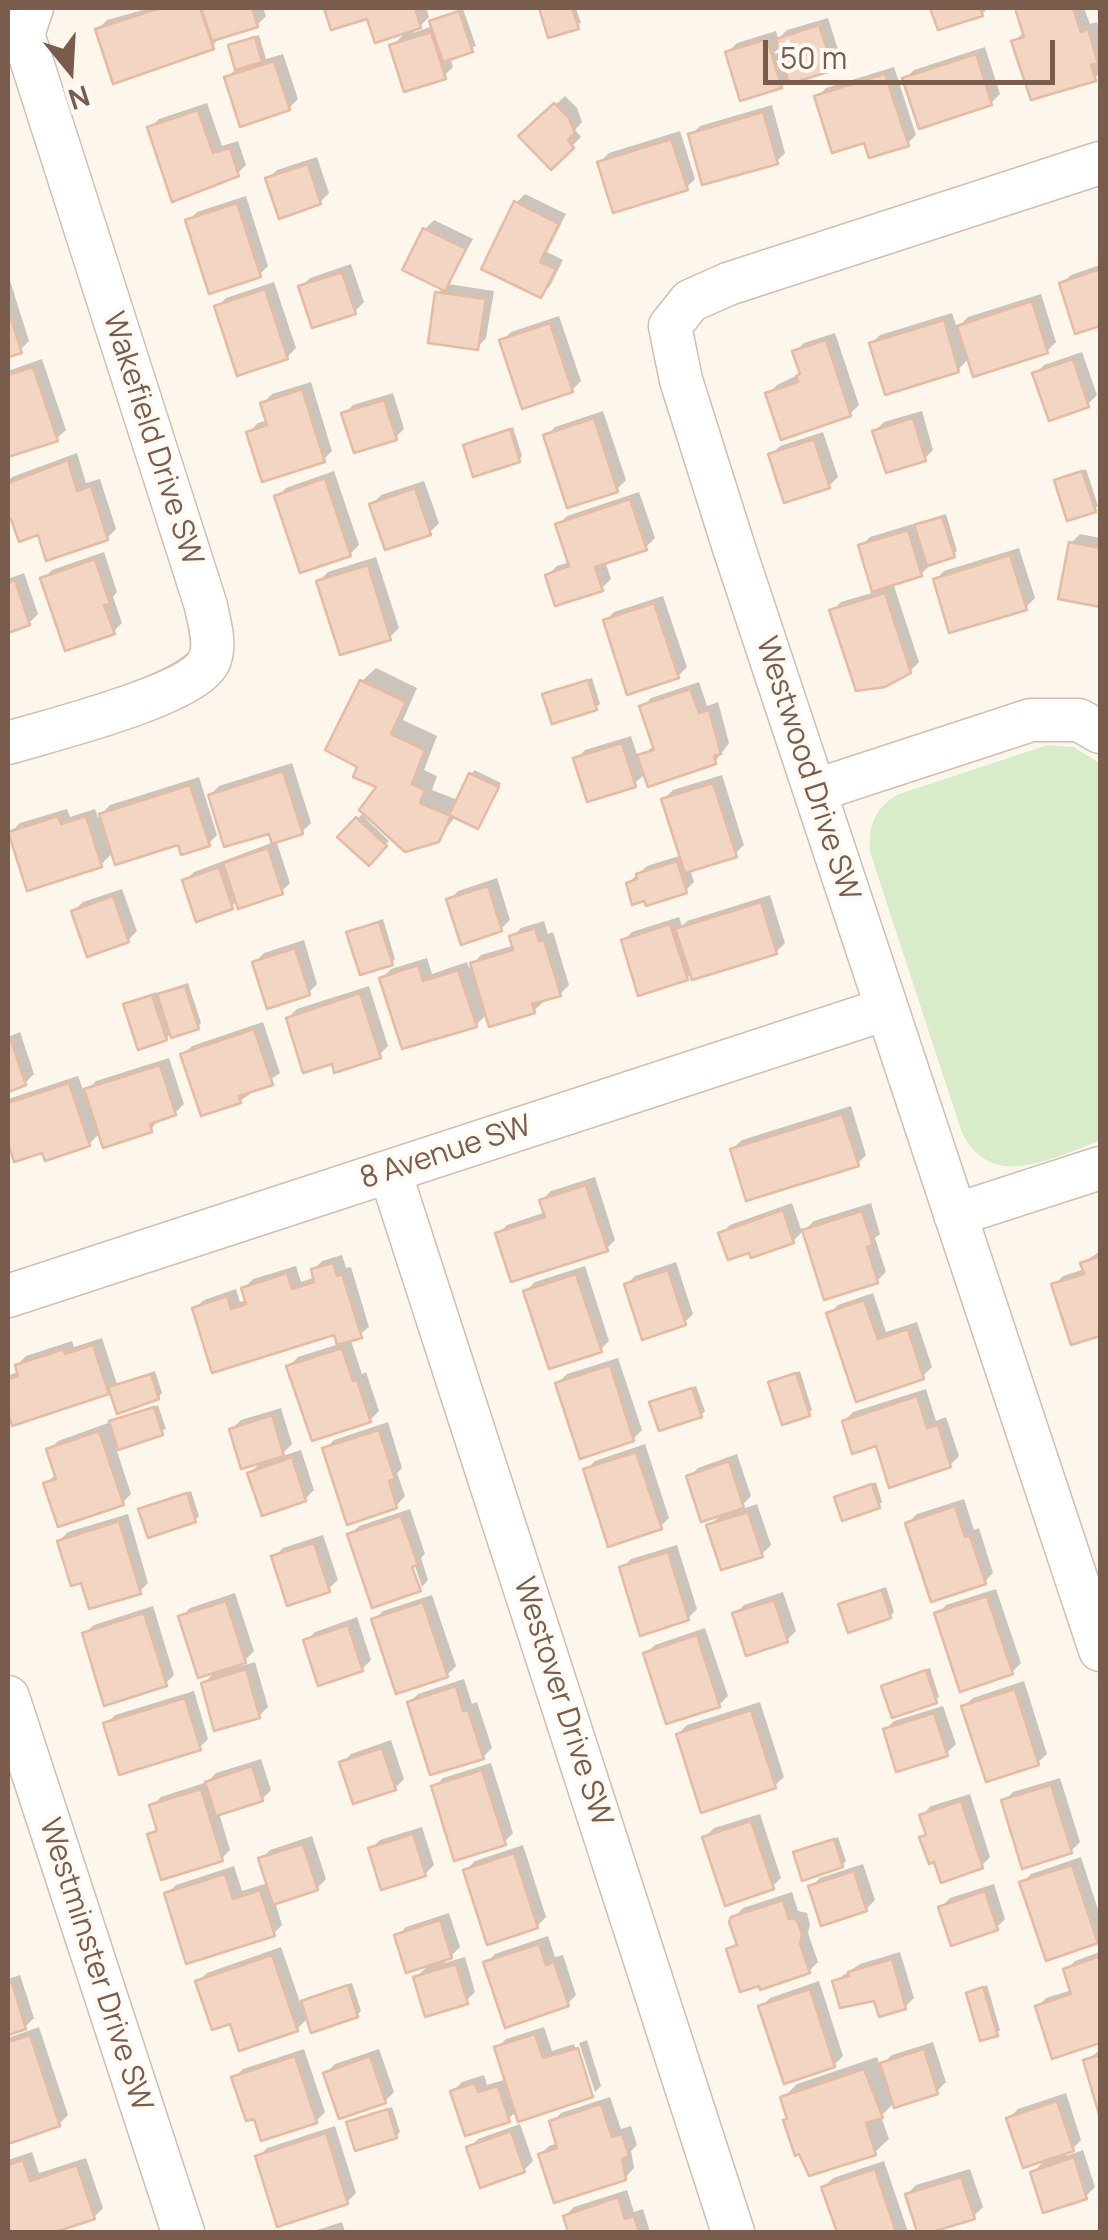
<!DOCTYPE html>
<style>
body{margin:0}
#map{position:relative;width:1108px;height:2240px;overflow:hidden;background:#fdf6ec;font-family:Manrope,sans-serif}
canvas{display:block}
.frame{position:absolute;inset:0;border:10px solid #7a5c4d;pointer-events:none}
.north{position:absolute;left:20px;top:20px;width:100px;height:100px;-webkit-text-stroke:8px #fffaf3;paint-order:stroke;rotate:162deg;font-size:28px;font-weight:700;line-height:40px;text-align:center;color:#7a5c4d}
.north::after{content:'';display:block;margin:auto;width:35px;height:45px;background:#7a5c4d;clip-path:polygon(50% 0,100% 100%,50% 72%,0 100%)}
.scale{position:absolute;left:763px;top:40px;width:292px;height:45px;box-sizing:border-box;border:5px solid #7a5c4d;border-top:0;padding-left:12px;font-size:30px;line-height:35px;white-space:nowrap;color:#7a5c4d;-webkit-text-stroke:8px #fffaf3;paint-order:stroke}
</style>
<div id="map">
<canvas width="1108" height="2240"></canvas>
<div class="frame"></div>
<div class="north">N</div>
<div class="scale">50 m</div>
</div>
<script>
const g = document.querySelector('canvas').getContext('2d');
g.lineJoin = 'round';
function paint(path, color) {
  g.fillStyle = color;
  g.fill(path, 'evenodd');
}
function stroke(path, color, width, dash) {
  g.strokeStyle = color;
  g.lineWidth = width;
  g.lineCap = dash ? 'butt' : 'round';
  g.setLineDash(dash || []);
  g.stroke(path);
}
function write(font, color, halo, rows, align = 'center') {
  g.font = font + ' Manrope,sans-serif';
  g.lineWidth = 8;
  g.setLineDash([]);
  g.textBaseline = 'middle';
  g.strokeStyle = halo;
  g.fillStyle = color;
  for (const [text, x, y, turn = 0] of rows) {
    g.save();
    g.translate(x, y);
    g.rotate((+turn || 0) * Math.PI / 180);
    g.textAlign = isNaN(turn) ? turn : align;
    if (halo) g.strokeText(text, 0, 0);
    g.fillText(text, 0, 0);
    g.restore();
  }
}
paint(new Path2D(`
 M 1048,745 L 1073,747 L 1100,763 L 1100,1141 C 1052,1157 993,1193 962,1133 L 870,852 C 868,825 875,807 899,794 Z`), '#d8ecc9');
paint(new Path2D(`
 M 150,8 L 263,8 L 266,16 L 257,25 L 221,35 L 212,47 L 98,29 L 107,20 Z
 M 326,8 L 426,8 L 429,17 L 413,33 L 433,26 L 432,22 L 436,18 L 463,9 L 476,46 L 450,57 L 453,67 L 444,76 L 392,46 L 409,29 L 368,16 L 333,27 Z
 M 542,8 L 576,8 L 581,23 L 550,35 Z
 M 933,8 L 988,8 L 982,14 L 939,27 Z
 M 1018,8 L 1084,8 L 1090,24 L 1097,22 L 1100,34 L 1100,73 L 1095,78 L 1014,42 L 1023,33 Z
 M 828,18 L 841,59 L 832,68 L 790,77 L 781,86 L 728,52 L 737,43 L 776,31 L 778,39 L 787,30 Z
 M 259,35 L 266,59 L 283,54 L 298,99 L 289,108 L 227,78 L 237,68 L 231,46 Z
 M 985,47 L 1000,94 L 991,103 L 905,79 L 914,70 Z
 M 894,67 L 916,135 L 907,144 L 866,140 L 817,97 L 826,88 Z
 M 565,96 L 577,108 L 582,122 L 575,130 L 581,137 L 551,167 L 521,136 Z
 M 207,103 L 222,146 L 238,141 L 246,165 L 237,174 L 150,128 L 159,119 Z
 M 772,105 L 785,153 L 776,162 L 691,135 L 700,126 Z
 M 680,131 L 695,179 L 686,188 L 600,162 L 609,153 Z
 M 317,157 L 329,193 L 320,202 L 268,179 L 277,170 Z
 M 525,194 L 566,214 L 547,252 L 563,260 L 550,286 L 541,295 L 516,203 Z
 M 246,196 L 268,266 L 259,275 L 188,221 L 197,212 Z
 M 434,220 L 473,239 L 448,284 L 494,291 L 486,338 L 477,348 L 438,293 L 444,287 L 425,229 Z
 M 351,264 L 364,302 L 355,311 L 301,287 L 310,278 Z
 M 1100,265 L 1100,323 L 1077,331 L 1062,284 L 1071,275 Z
 M 8,274 L 29,341 L 20,350 L 8,355 Z
 M 274,282 L 296,348 L 287,357 L 217,307 L 226,298 Z
 M 1041,294 L 1056,342 L 1047,351 L 969,358 L 958,370 L 871,344 L 880,335 L 952,313 L 957,328 L 968,317 Z
 M 559,316 L 581,381 L 572,390 L 502,341 L 511,332 Z
 M 835,333 L 859,405 L 850,414 L 768,394 L 777,385 L 802,373 L 795,352 L 804,343 Z
 M 1082,352 L 1097,395 L 1088,404 L 1035,374 L 1044,365 Z
 M 42,359 L 66,430 L 56,439 L 8,455 L 8,371 Z
 M 311,382 L 332,451 L 323,460 L 249,432 L 258,423 L 268,420 L 263,403 L 272,394 Z
 M 393,393 L 404,429 L 395,438 L 344,414 L 353,405 Z
 M 603,411 L 626,480 L 617,489 L 546,436 L 555,427 Z
 M 922,411 L 933,450 L 924,459 L 875,431 L 884,422 Z
 M 513,427 L 522,456 L 519,460 L 465,445 Z
 M 823,432 L 838,477 L 829,486 L 771,455 L 780,446 Z
 M 77,453 L 86,483 L 100,479 L 116,529 L 107,538 L 40,532 L 12,516 L 8,518 L 8,482 L 12,477 Z
 M 1086,469 L 1098,506 L 1094,509 L 1057,481 Z
 M 334,471 L 359,545 L 350,554 L 277,497 L 286,488 Z
 M 424,481 L 439,523 L 430,532 L 372,504 L 381,495 Z
 M 639,492 L 655,538 L 646,547 L 605,561 L 611,579 L 602,588 L 548,575 L 557,566 L 570,562 L 558,525 L 567,516 Z
 M 946,514 L 957,551 L 930,565 L 921,574 L 893,583 L 919,662 L 910,671 L 832,611 L 841,602 L 875,592 L 861,546 L 870,537 Z
 M 1080,534 L 1100,538 L 1100,604 L 1061,597 L 1071,543 Z
 M 1019,548 L 1035,598 L 1026,607 L 935,580 L 944,571 Z
 M 104,552 L 117,592 L 113,597 L 122,623 L 113,632 L 43,579 L 52,570 Z
 M 376,557 L 399,628 L 390,637 L 319,581 L 328,572 Z
 M 24,573 L 38,614 L 29,623 L 8,630 L 8,579 Z
 M 663,596 L 687,667 L 678,676 L 605,621 L 614,612 Z
 M 376,668 L 417,688 L 403,720 L 437,736 L 424,770 L 437,776 L 432,790 L 458,800 L 474,770 L 501,783 L 478,826 L 456,816 L 437,840 L 369,816 L 366,819 L 389,841 L 369,862 L 341,837 L 365,811 L 380,786 L 360,765 L 362,681 Z
 M 592,678 L 600,704 L 596,707 L 545,695 Z
 M 699,682 L 707,706 L 718,702 L 729,743 L 715,762 L 646,773 L 634,784 L 576,759 L 585,750 L 631,736 L 638,758 L 655,745 L 642,707 L 651,698 Z
 M 292,763 L 311,823 L 302,832 L 276,840 L 290,883 L 281,892 L 238,900 L 231,907 L 185,881 L 194,872 L 274,842 L 271,831 L 210,795 L 219,786 Z
 M 722,775 L 744,845 L 735,854 L 690,869 L 694,882 L 685,891 L 628,883 L 647,866 L 682,855 L 664,799 L 673,790 Z
 M 199,777 L 217,835 L 208,844 L 180,842 L 113,852 L 101,865 L 11,832 L 20,823 L 67,809 L 70,817 L 95,809 L 98,818 L 110,805 Z
 M 497,878 L 510,920 L 501,929 L 449,900 L 458,891 Z
 M 122,889 L 137,931 L 128,940 L 74,911 L 83,902 Z
 M 770,895 L 785,943 L 776,952 L 692,973 L 687,978 L 623,941 L 632,932 L 679,917 L 682,926 L 687,921 Z
 M 383,919 L 395,959 L 391,963 L 349,932 Z
 M 544,921 L 548,934 L 553,932 L 569,985 L 560,994 L 542,999 L 543,1002 L 534,1011 L 487,1014 L 475,1026 L 382,978 L 391,969 L 427,958 L 432,974 L 467,962 L 469,968 L 481,955 L 515,945 L 512,937 L 521,928 Z
 M 304,940 L 317,984 L 308,993 L 255,962 L 264,953 Z
 M 188,983 L 201,1023 L 197,1027 L 172,1032 L 166,1038 L 126,1005 L 156,992 L 157,997 L 163,991 Z
 M 369,986 L 388,1046 L 379,1055 L 334,1061 L 288,1018 L 297,1009 Z
 M 263,1022 L 280,1073 L 240,1101 L 183,1055 L 192,1046 Z
 M 20,1032 L 34,1074 L 25,1083 L 8,1089 L 8,1037 Z
 M 169,1058 L 184,1104 L 175,1113 L 159,1118 L 151,1130 L 101,1132 L 89,1144 L 44,1150 L 15,1159 L 8,1135 L 8,1099 L 78,1076 L 84,1093 L 96,1081 Z
 M 851,1106 L 866,1155 L 857,1164 L 732,1149 L 742,1140 Z
 M 595,1177 L 615,1240 L 606,1249 L 498,1234 L 507,1225 L 546,1212 L 542,1200 L 551,1191 Z
 M 792,1203 L 802,1232 L 793,1241 L 750,1250 L 721,1234 L 730,1225 Z
 M 871,1203 L 880,1234 L 875,1238 L 886,1272 L 877,1281 L 805,1230 L 814,1221 Z
 M 1100,1251 L 1100,1333 L 1072,1342 L 1054,1285 L 1063,1276 L 1085,1269 L 1083,1263 Z
 M 342,1255 L 346,1268 L 351,1267 L 369,1327 L 351,1341 L 362,1374 L 366,1372 L 379,1411 L 370,1420 L 289,1366 L 298,1357 L 339,1344 L 335,1332 L 194,1309 L 204,1300 L 236,1289 L 240,1302 L 247,1300 L 244,1288 L 253,1279 L 296,1266 L 301,1282 L 315,1277 L 313,1270 L 322,1261 Z
 M 676,1262 L 693,1314 L 684,1323 L 626,1285 L 635,1276 Z
 M 585,1266 L 609,1341 L 600,1350 L 526,1291 L 535,1282 Z
 M 873,1293 L 886,1332 L 917,1322 L 932,1367 L 923,1376 L 829,1314 L 838,1305 Z
 M 102,1338 L 117,1384 L 155,1371 L 162,1393 L 158,1397 L 111,1388 L 14,1422 L 8,1404 L 8,1376 L 19,1371 L 17,1365 L 26,1356 L 72,1341 L 74,1347 Z
 M 618,1358 L 642,1430 L 633,1439 L 558,1383 L 567,1374 Z
 M 800,1371 L 812,1410 L 808,1414 L 771,1383 Z
 M 696,1386 L 705,1411 L 701,1415 L 652,1403 Z
 M 926,1389 L 936,1421 L 946,1417 L 959,1456 L 950,1465 L 877,1443 L 844,1421 L 853,1412 Z
 M 158,1405 L 166,1429 L 116,1448 L 131,1494 L 122,1503 L 46,1484 L 57,1473 L 49,1450 L 58,1441 Z
 M 281,1408 L 292,1444 L 279,1457 L 301,1450 L 314,1490 L 305,1499 L 250,1473 L 264,1459 L 232,1429 L 241,1420 Z
 M 388,1422 L 402,1468 L 397,1473 L 405,1496 L 396,1506 L 325,1449 L 334,1440 Z
 M 645,1444 L 669,1518 L 660,1527 L 586,1470 L 595,1461 Z
 M 737,1454 L 751,1496 L 737,1511 L 757,1504 L 771,1545 L 762,1554 L 709,1526 L 724,1512 L 689,1477 L 698,1468 Z
 M 876,1482 L 882,1502 L 878,1506 L 837,1497 Z
 M 191,1491 L 199,1516 L 195,1520 L 141,1510 Z
 M 964,1499 L 974,1530 L 979,1528 L 993,1573 L 984,1582 L 908,1523 L 917,1514 Z
 M 410,1509 L 425,1554 L 421,1558 L 428,1580 L 422,1587 L 411,1554 L 406,1556 L 417,1588 L 421,1588 L 373,1605 L 350,1535 L 359,1526 Z
 M 128,1514 L 148,1583 L 139,1592 L 82,1580 L 59,1541 L 68,1532 Z
 M 323,1535 L 338,1580 L 328,1589 L 274,1557 L 283,1548 Z
 M 677,1545 L 697,1609 L 688,1618 L 622,1568 L 631,1559 Z
 M 886,1587 L 894,1612 L 890,1616 L 841,1604 Z
 M 996,1589 L 1021,1663 L 1012,1672 L 937,1614 L 946,1605 Z
 M 783,1592 L 796,1631 L 787,1640 L 735,1614 L 744,1605 Z
 M 235,1593 L 254,1651 L 238,1667 L 255,1662 L 268,1707 L 259,1716 L 204,1683 L 218,1669 L 181,1617 L 190,1608 Z
 M 432,1595 L 456,1666 L 447,1675 L 374,1620 L 383,1611 Z
 M 153,1606 L 174,1675 L 165,1684 L 84,1634 L 94,1625 Z
 M 357,1617 L 371,1660 L 362,1669 L 306,1641 L 315,1632 Z
 M 705,1628 L 728,1696 L 719,1705 L 646,1654 L 655,1645 Z
 M 930,1668 L 939,1697 L 935,1700 L 884,1687 Z
 M 464,1679 L 472,1704 L 477,1702 L 492,1748 L 483,1757 L 409,1703 L 418,1694 Z
 M 1024,1681 L 1047,1754 L 1038,1762 L 964,1707 L 973,1698 Z
 M 194,1691 L 208,1739 L 199,1748 L 106,1724 L 115,1715 Z
 M 760,1702 L 784,1777 L 774,1786 L 678,1734 L 687,1725 Z
 M 943,1706 L 956,1744 L 947,1753 L 885,1730 L 894,1721 Z
 M 391,1740 L 404,1779 L 395,1788 L 342,1763 L 351,1754 Z
 M 261,1759 L 271,1790 L 262,1799 L 219,1813 L 230,1850 L 221,1859 L 150,1835 L 158,1827 L 152,1806 L 161,1797 L 207,1782 L 216,1773 Z
 M 491,1763 L 513,1833 L 504,1842 L 434,1787 L 443,1778 Z
 M 1060,1778 L 1080,1842 L 1071,1851 L 1004,1801 L 1013,1792 Z
 M 970,1794 L 990,1857 L 981,1866 L 922,1838 L 928,1832 L 922,1815 L 931,1806 Z
 M 760,1814 L 781,1878 L 772,1887 L 705,1837 L 714,1828 Z
 M 422,1827 L 434,1865 L 425,1874 L 371,1849 L 380,1840 Z
 M 312,1836 L 326,1879 L 317,1888 L 275,1902 L 282,1925 L 273,1934 L 167,1894 L 176,1885 L 234,1866 L 242,1891 L 268,1883 L 261,1859 L 270,1850 Z
 M 838,1837 L 846,1861 L 842,1865 L 796,1853 Z
 M 523,1845 L 546,1917 L 537,1926 L 466,1870 L 475,1861 Z
 M 1081,1857 L 1100,1916 L 1100,1938 L 1097,1941 L 1022,1883 L 1031,1874 Z
 M 863,1864 L 875,1900 L 866,1909 L 811,1887 L 820,1878 Z
 M 994,1884 L 1005,1919 L 996,1928 L 941,1907 L 950,1898 Z
 M 792,1892 L 798,1911 L 807,1913 L 810,1925 L 808,1933 L 818,1962 L 809,1971 L 729,1950 L 738,1941 L 733,1918 L 743,1908 Z
 M 449,1913 L 460,1947 L 444,1963 L 465,1957 L 475,1992 L 466,2001 L 415,1978 L 431,1963 L 397,1936 L 406,1927 Z
 M 548,1936 L 555,1957 L 563,1955 L 576,1995 L 567,2004 L 486,1963 L 495,1954 Z
 M 281,1947 L 301,2005 L 308,1997 L 352,1983 L 361,2011 L 357,2015 L 309,2017 L 297,2029 L 232,2020 L 198,1982 L 207,1973 Z
 M 900,1952 L 914,1998 L 905,2007 L 835,1981 L 860,1964 Z
 M 1100,1952 L 1100,2040 L 1053,2056 L 1037,2007 L 1046,1998 L 1072,1990 L 1066,1970 L 1075,1961 Z
 M 20,1975 L 34,2018 L 25,2027 L 8,2032 L 8,1979 Z
 M 819,1981 L 843,2056 L 834,2065 L 761,2007 L 770,1998 Z
 M 987,1985 L 1000,2030 L 996,2034 L 968,1993 Z
 M 39,2027 L 68,2115 L 59,2124 L 9,2141 L 8,2038 Z
 M 544,2027 L 552,2051 L 574,2044 L 592,2095 L 517,2111 L 508,2119 L 453,2091 L 462,2082 L 484,2075 L 487,2085 L 507,2079 L 497,2048 L 506,2039 Z
 M 587,2040 L 601,2086 L 595,2092 L 579,2043 Z
 M 933,2042 L 946,2082 L 937,2091 L 895,2102 L 881,2116 L 889,2139 L 875,2152 L 789,2117 L 783,2098 L 797,2084 L 877,2057 L 880,2066 L 892,2055 Z
 M 304,2049 L 325,2112 L 316,2121 L 256,2116 L 234,2078 L 243,2069 Z
 M 379,2049 L 394,2092 L 385,2101 L 326,2073 L 335,2064 Z
 M 1100,2050 L 1100,2109 L 1085,2061 Z
 M 1066,2093 L 1081,2140 L 1066,2156 L 1083,2150 L 1095,2187 L 1086,2196 L 1032,2173 L 1048,2157 L 1009,2118 L 1018,2109 Z
 M 610,2097 L 621,2129 L 631,2126 L 637,2145 L 631,2151 L 634,2168 L 625,2178 L 540,2155 L 549,2146 L 558,2143 L 552,2122 L 561,2113 Z
 M 392,2107 L 400,2132 L 396,2136 L 349,2123 Z
 M 520,2124 L 533,2161 L 524,2170 L 469,2148 L 478,2139 Z
 M 335,2126 L 356,2193 L 347,2202 L 258,2157 L 267,2148 Z
 M 32,2152 L 39,2173 L 86,2158 L 103,2208 L 94,2217 L 47,2232 L 8,2232 L 8,2160 Z
 M 884,2161 L 908,2232 L 840,2232 L 824,2187 L 833,2178 Z
 M 970,2169 L 983,2207 L 974,2216 L 919,2232 L 907,2194 L 916,2185 Z
 M 627,2190 L 634,2212 L 643,2209 L 650,2232 L 571,2232 L 565,2216 L 574,2207 Z
 M 342,2222 L 345,2232 L 311,2232 Z`), '#0003');
const building = new Path2D(`
 M 160,8 L 200,8 L 214,49 L 113,84 L 95,29 Z
 M 201,8 L 252,8 L 258,27 L 212,41 Z
 M 324,8 L 415,8 L 421,28 L 375,43 L 367,19 L 331,30 Z
 M 539,8 L 572,8 L 579,29 L 548,38 Z
 M 930,8 L 980,8 L 983,16 L 938,30 Z
 M 1015,8 L 1073,8 L 1081,32 L 1088,29 L 1098,63 L 1091,65 L 1096,81 L 1031,100 L 1011,41 L 1024,37 Z
 M 459,11 L 473,52 L 443,62 L 429,21 Z
 M 819,25 L 834,70 L 789,84 L 776,39 Z
 M 431,32 L 446,79 L 404,92 L 389,45 Z
 M 255,37 L 262,62 L 235,70 L 228,45 Z
 M 767,39 L 782,88 L 740,101 L 725,52 Z
 M 976,54 L 992,105 L 919,129 L 902,78 Z
 M 274,61 L 290,110 L 240,127 L 224,77 Z
 M 885,74 L 909,146 L 869,158 L 864,143 L 832,153 L 814,96 Z
 M 554,103 L 569,118 L 575,133 L 568,140 L 574,148 L 551,170 L 518,136 Z
 M 198,110 L 213,153 L 230,148 L 239,176 L 172,202 L 147,127 Z
 M 763,112 L 778,164 L 702,185 L 688,134 Z
 M 671,139 L 688,190 L 613,213 L 597,162 Z
 M 308,164 L 321,204 L 279,219 L 265,178 Z
 M 514,201 L 559,224 L 540,262 L 556,269 L 541,298 L 481,269 Z
 M 237,203 L 261,277 L 209,294 L 185,220 Z
 M 423,228 L 466,249 L 445,291 L 402,270 Z
 M 1100,269 L 1100,326 L 1075,334 L 1059,283 Z
 M 342,272 L 356,314 L 312,328 L 298,286 Z
 M 265,289 L 288,359 L 237,376 L 214,306 Z
 M 435,292 L 486,299 L 478,350 L 428,343 Z
 M 1032,301 L 1048,353 L 973,377 L 957,326 Z
 M 8,309 L 22,353 L 8,357 Z
 M 944,320 L 959,372 L 885,395 L 869,343 Z
 M 550,323 L 573,392 L 522,409 L 499,340 Z
 M 826,340 L 851,416 L 781,440 L 765,393 L 798,382 L 796,376 L 800,374 L 792,351 Z
 M 1073,359 L 1089,407 L 1049,421 L 1032,373 Z
 M 33,367 L 58,441 L 8,457 L 8,375 Z
 M 302,389 L 325,462 L 262,482 L 246,432 L 267,425 L 260,403 Z
 M 384,400 L 397,440 L 354,453 L 341,413 Z
 M 594,418 L 618,492 L 567,508 L 543,435 Z
 M 913,418 L 926,461 L 886,473 L 872,431 Z
 M 510,429 L 520,462 L 473,477 L 463,445 Z
 M 814,439 L 830,488 L 784,503 L 768,454 Z
 M 68,460 L 77,491 L 91,486 L 108,540 L 46,561 L 38,535 L 19,542 L 11,519 L 8,520 L 8,483 Z
 M 1082,471 L 1096,512 L 1067,521 L 1054,480 Z
 M 325,478 L 351,556 L 300,573 L 274,496 Z
 M 415,488 L 431,535 L 385,550 L 369,504 Z
 M 630,499 L 647,550 L 595,567 L 603,591 L 555,606 L 545,575 L 569,566 L 555,524 Z
 M 942,517 L 955,557 L 927,566 L 914,525 Z
 M 908,530 L 922,576 L 872,592 L 858,545 Z
 M 1069,542 L 1100,548 L 1100,607 L 1058,599 Z
 M 1010,555 L 1027,610 L 949,633 L 933,579 Z
 M 95,559 L 110,604 L 104,605 L 115,634 L 65,651 L 40,578 Z
 M 368,565 L 391,640 L 340,655 L 316,581 Z
 M 15,580 L 30,625 L 8,633 L 8,583 Z
 M 885,593 L 911,673 L 885,687 L 856,691 L 829,610 Z
 M 654,603 L 679,678 L 627,695 L 603,620 Z
 M 360,680 L 406,702 L 391,734 L 425,750 L 412,784 L 425,790 L 420,803 L 451,816 L 439,842 L 405,852 L 359,810 L 376,787 L 353,777 L 357,767 L 325,750 Z
 M 588,680 L 597,710 L 552,724 L 542,694 Z
 M 690,689 L 699,713 L 709,710 L 721,754 L 714,756 L 716,764 L 648,787 L 637,755 L 654,750 L 639,706 Z
 M 622,743 L 636,787 L 587,802 L 573,758 Z
 M 283,771 L 303,834 L 272,844 L 269,834 L 224,847 L 208,795 Z
 M 469,773 L 499,787 L 478,829 L 449,815 Z
 M 713,783 L 737,857 L 685,873 L 661,799 Z
 M 190,785 L 210,846 L 181,855 L 178,845 L 115,865 L 99,814 Z
 M 58,816 L 61,824 L 86,816 L 102,867 L 27,891 L 8,832 Z
 M 356,817 L 387,846 L 369,866 L 337,837 Z
 M 268,848 L 283,894 L 238,909 L 223,863 Z
 M 677,861 L 687,893 L 646,906 L 644,901 L 632,905 L 626,883 L 637,879 L 636,874 Z
 M 219,867 L 233,909 L 196,922 L 182,880 Z
 M 488,886 L 502,931 L 461,945 L 446,899 Z
 M 113,896 L 129,942 L 87,957 L 71,911 Z
 M 761,902 L 777,954 L 692,980 L 675,929 Z
 M 379,922 L 393,965 L 360,975 L 346,932 Z
 M 670,924 L 688,980 L 638,996 L 621,940 Z
 M 535,928 L 539,941 L 544,940 L 561,996 L 532,1004 L 535,1013 L 489,1027 L 470,963 L 513,950 L 509,936 Z
 M 295,948 L 310,995 L 267,1009 L 252,962 Z
 M 418,965 L 423,981 L 458,970 L 477,1027 L 402,1049 L 379,978 Z
 M 185,986 L 199,1029 L 171,1038 L 157,994 Z
 M 360,993 L 381,1058 L 334,1073 L 332,1064 L 303,1073 L 286,1018 Z
 M 152,995 L 167,1040 L 138,1050 L 123,1004 Z
 M 254,1029 L 273,1085 L 239,1096 L 241,1103 L 201,1116 L 180,1054 Z
 M 11,1040 L 26,1085 L 8,1092 L 8,1041 Z
 M 160,1065 L 176,1115 L 150,1124 L 152,1132 L 103,1148 L 84,1089 Z
 M 69,1083 L 90,1146 L 45,1161 L 42,1153 L 14,1162 L 8,1143 L 8,1103 Z
 M 842,1114 L 859,1166 L 746,1201 L 730,1149 Z
 M 586,1185 L 608,1251 L 511,1282 L 495,1233 L 545,1217 L 539,1200 Z
 M 783,1210 L 794,1243 L 751,1258 L 749,1253 L 728,1260 L 718,1233 Z
 M 862,1211 L 873,1245 L 867,1247 L 878,1283 L 824,1300 L 802,1230 Z
 M 1100,1256 L 1100,1336 L 1071,1345 L 1051,1284 L 1084,1274 L 1080,1263 Z
 M 333,1263 L 337,1276 L 342,1274 L 362,1338 L 337,1345 L 334,1335 L 212,1373 L 192,1308 L 227,1296 L 231,1309 L 246,1304 L 241,1288 L 287,1273 L 292,1289 L 314,1282 L 311,1269 Z
 M 668,1270 L 686,1325 L 642,1340 L 624,1284 Z
 M 576,1274 L 602,1352 L 549,1369 L 523,1291 Z
 M 864,1300 L 878,1339 L 908,1329 L 924,1379 L 856,1402 L 826,1313 Z
 M 93,1345 L 109,1394 L 12,1426 L 8,1412 L 8,1379 L 18,1376 L 15,1365 L 64,1349 L 65,1354 Z
 M 342,1348 L 353,1381 L 357,1380 L 371,1422 L 312,1441 L 286,1366 Z
 M 610,1365 L 634,1441 L 580,1459 L 555,1383 Z
 M 796,1373 L 810,1416 L 782,1425 L 768,1382 Z
 M 151,1374 L 159,1399 L 117,1414 L 108,1387 Z
 M 692,1388 L 702,1417 L 659,1431 L 649,1402 Z
 M 917,1396 L 927,1428 L 938,1425 L 951,1467 L 889,1488 L 876,1446 L 852,1454 L 842,1421 Z
 M 154,1407 L 163,1435 L 118,1450 L 109,1421 Z
 M 272,1415 L 284,1456 L 241,1469 L 229,1429 Z
 M 379,1430 L 395,1479 L 389,1481 L 397,1508 L 347,1525 L 322,1448 Z
 M 99,1431 L 124,1505 L 58,1527 L 43,1483 L 56,1479 L 46,1449 Z
 M 636,1452 L 662,1529 L 608,1547 L 583,1469 Z
 M 292,1457 L 306,1501 L 262,1516 L 247,1473 Z
 M 729,1461 L 744,1508 L 701,1522 L 686,1476 Z
 M 872,1484 L 880,1508 L 842,1521 L 834,1497 Z
 M 187,1493 L 196,1522 L 148,1538 L 138,1509 Z
 M 955,1506 L 965,1537 L 970,1536 L 986,1584 L 931,1602 L 905,1523 Z
 M 748,1512 L 763,1557 L 721,1570 L 706,1525 Z
 M 401,1516 L 418,1565 L 412,1567 L 421,1591 L 372,1608 L 347,1534 Z
 M 119,1521 L 141,1594 L 89,1609 L 81,1583 L 71,1586 L 57,1541 Z
 M 314,1543 L 330,1592 L 287,1606 L 271,1556 Z
 M 668,1552 L 689,1620 L 640,1636 L 619,1567 Z
 M 882,1590 L 891,1618 L 848,1633 L 838,1604 Z
 M 987,1596 L 1013,1674 L 960,1692 L 934,1613 Z
 M 774,1600 L 788,1642 L 746,1656 L 732,1613 Z
 M 226,1601 L 246,1663 L 198,1678 L 178,1616 Z
 M 423,1602 L 448,1677 L 396,1694 L 371,1619 Z
 M 144,1613 L 167,1686 L 104,1706 L 82,1633 Z
 M 348,1625 L 363,1671 L 318,1686 L 303,1640 Z
 M 697,1635 L 720,1707 L 666,1724 L 643,1653 Z
 M 246,1669 L 260,1718 L 214,1731 L 201,1683 Z
 M 926,1670 L 937,1703 L 892,1718 L 881,1686 Z
 M 456,1686 L 463,1711 L 468,1710 L 484,1759 L 430,1775 L 407,1702 Z
 M 1015,1689 L 1039,1765 L 986,1782 L 961,1706 Z
 M 185,1698 L 201,1750 L 119,1775 L 103,1723 Z
 M 751,1710 L 776,1788 L 701,1813 L 676,1734 Z
 M 934,1713 L 948,1756 L 896,1772 L 883,1729 Z
 M 382,1748 L 396,1790 L 353,1804 L 339,1762 Z
 M 252,1766 L 263,1801 L 216,1816 L 205,1782 Z
 M 482,1770 L 506,1845 L 454,1861 L 431,1786 Z
 M 1051,1785 L 1072,1853 L 1022,1869 L 1001,1800 Z
 M 201,1789 L 223,1861 L 161,1880 L 147,1834 L 157,1831 L 149,1805 Z
 M 961,1801 L 983,1868 L 941,1883 L 934,1862 L 929,1864 L 919,1837 L 926,1835 L 919,1815 Z
 M 751,1821 L 774,1889 L 725,1906 L 702,1837 Z
 M 413,1834 L 426,1876 L 381,1890 L 368,1848 Z
 M 834,1839 L 843,1867 L 802,1881 L 793,1852 Z
 M 303,1844 L 318,1890 L 273,1905 L 258,1858 Z
 M 514,1853 L 538,1928 L 487,1945 L 463,1870 Z
 M 1072,1865 L 1098,1943 L 1046,1961 L 1019,1882 Z
 M 854,1871 L 867,1911 L 821,1926 L 808,1886 Z
 M 225,1874 L 233,1899 L 260,1890 L 275,1936 L 186,1964 L 164,1893 Z
 M 985,1891 L 998,1930 L 951,1946 L 938,1907 Z
 M 783,1900 L 789,1919 L 793,1918 L 798,1922 L 802,1935 L 800,1943 L 810,1973 L 760,1990 L 759,1986 L 740,1992 L 726,1949 L 737,1945 L 729,1922 L 731,1917 Z
 M 440,1920 L 452,1958 L 406,1973 L 394,1935 Z
 M 539,1944 L 546,1965 L 554,1962 L 569,2006 L 505,2028 L 483,1962 Z
 M 272,1955 L 298,2031 L 239,2051 L 230,2024 L 212,2030 L 195,1981 Z
 M 1100,1956 L 1100,2043 L 1052,2059 L 1035,2006 L 1071,1994 L 1063,1969 Z
 M 892,1959 L 906,2009 L 879,2017 L 874,2001 L 840,2008 L 832,1981 L 849,1976 L 848,1972 Z
 M 456,1964 L 468,2004 L 425,2017 L 413,1977 Z
 M 12,1983 L 26,2029 L 8,2035 L 8,1984 Z
 M 348,1985 L 358,2017 L 311,2033 L 301,2001 Z
 M 983,1987 L 998,2036 L 980,2041 L 966,1993 Z
 M 810,1989 L 835,2067 L 784,2084 L 758,2006 Z
 M 535,2034 L 543,2058 L 578,2048 L 593,2097 L 518,2122 L 494,2047 Z
 M 30,2035 L 60,2126 L 8,2144 L 8,2042 Z
 M 924,2049 L 938,2094 L 894,2108 L 880,2063 Z
 M 1100,2055 L 1100,2118 L 1083,2060 Z
 M 295,2056 L 317,2123 L 261,2141 L 254,2119 L 246,2121 L 231,2077 Z
 M 370,2056 L 386,2103 L 339,2119 L 323,2073 Z
 M 864,2069 L 883,2118 L 866,2123 L 876,2155 L 809,2176 L 799,2154 L 795,2156 L 783,2120 L 787,2119 L 780,2097 Z
 M 475,2083 L 478,2092 L 498,2086 L 510,2122 L 465,2136 L 450,2091 Z
 M 1057,2101 L 1074,2151 L 1023,2168 L 1006,2118 Z
 M 601,2104 L 612,2137 L 622,2134 L 629,2156 L 622,2159 L 626,2180 L 554,2203 L 538,2154 L 557,2148 L 549,2121 Z
 M 388,2109 L 397,2138 L 355,2151 L 346,2122 Z
 M 511,2131 L 525,2172 L 480,2188 L 466,2147 Z
 M 326,2133 L 348,2204 L 277,2227 L 255,2156 Z
 M 1074,2157 L 1087,2199 L 1043,2213 L 1030,2172 Z
 M 23,2160 L 30,2181 L 77,2165 L 95,2219 L 55,2232 L 8,2232 L 8,2165 Z
 M 875,2169 L 896,2232 L 837,2232 L 821,2187 Z
 M 961,2177 L 975,2219 L 932,2232 L 917,2232 L 905,2194 Z
 M 618,2197 L 625,2219 L 634,2216 L 639,2232 L 568,2232 L 563,2216 Z`);
paint(building, '#f3d5c3');
stroke(building, '#e6bba3', 2.5);
const minor = new Path2D(`
 M 1100,163 L 728,284 L 690,301 L 670,326 L 681,380 L 734,548 L 1100,1650
 M 8,743 C 47,731 197,695 210,659 C 216,642 209,623 206,606 L 23,34 L 32,8
 M 817,790 L 1031,720 L 1079,720 L 1100,732
 M 390,1172 L 733,2232
 M 955,1215 L 1100,1168
 M 8,1296 L 886,1009
 M 8,1697 L 183,2232`);
stroke(minor, '#d1beb0', 45);
stroke(minor, '#fff', 42);
write('30px', '#7a5c4d', '#fffaf3', [
 ["Wakefield Drive SW",152,439,72],
 ["Westwood Drive SW",807,769,72],
 ["8 Avenue SW",446,1153,-18],
 ["Westover Drive SW",562,1702,72],
 ["Westminster Drive SW",95,1965,72]
]);
</script>
